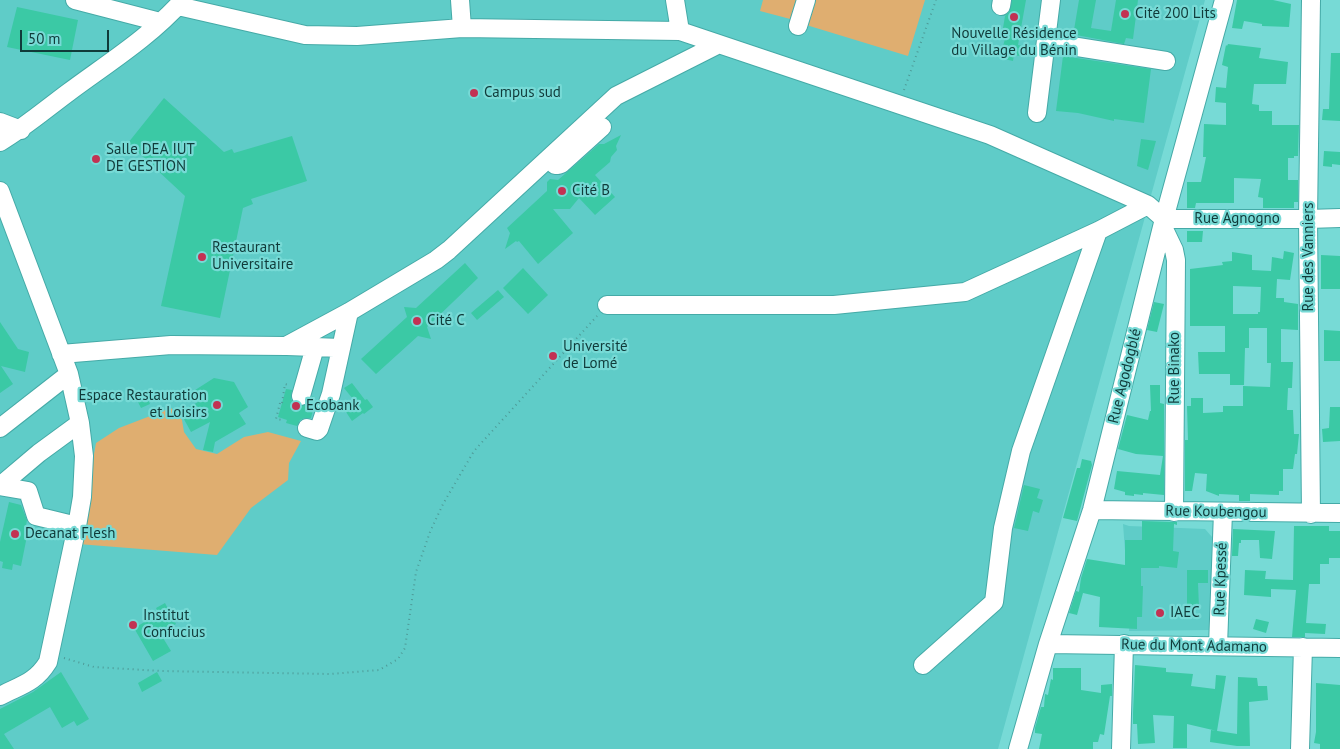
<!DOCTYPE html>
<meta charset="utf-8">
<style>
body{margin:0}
#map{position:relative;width:1340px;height:749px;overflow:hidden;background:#77dad6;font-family:"PT Sans",sans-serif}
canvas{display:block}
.scale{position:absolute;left:20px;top:30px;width:89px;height:22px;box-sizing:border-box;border:2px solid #103b3a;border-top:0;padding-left:6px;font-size:15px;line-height:18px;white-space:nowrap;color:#103b3a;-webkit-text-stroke:4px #77dad6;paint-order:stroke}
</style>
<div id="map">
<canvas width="1340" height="749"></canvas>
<div class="scale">50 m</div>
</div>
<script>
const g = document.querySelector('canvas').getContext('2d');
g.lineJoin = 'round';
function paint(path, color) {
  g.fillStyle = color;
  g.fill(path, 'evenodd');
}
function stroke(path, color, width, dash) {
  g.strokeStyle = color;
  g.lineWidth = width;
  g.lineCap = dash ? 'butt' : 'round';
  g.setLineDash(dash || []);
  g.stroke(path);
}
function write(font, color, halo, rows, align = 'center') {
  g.font = font + ' "PT Sans",sans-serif';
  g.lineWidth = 4.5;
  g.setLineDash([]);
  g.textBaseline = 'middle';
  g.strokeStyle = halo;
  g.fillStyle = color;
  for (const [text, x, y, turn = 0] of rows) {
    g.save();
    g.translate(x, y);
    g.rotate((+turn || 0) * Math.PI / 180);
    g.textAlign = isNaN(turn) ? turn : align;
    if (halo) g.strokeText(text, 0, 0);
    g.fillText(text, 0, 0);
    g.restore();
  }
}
paint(new Path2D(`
 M 0,0 L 1205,0 L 998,749 L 0,749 Z
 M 1123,524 L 1129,526 L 1205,529 L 1212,537 L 1210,630 L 1129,631 L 1130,617 Z`), '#5fccc8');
paint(new Path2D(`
 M 763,0 L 800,0 L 794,20 L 760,11 Z
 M 811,0 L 925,0 L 908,56 L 803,24 Z
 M 171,408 L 182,420 L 184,432 L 196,449 L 217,454 L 244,437 L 268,432 L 301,441 L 289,463 L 288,480 L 251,508 L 217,555 L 78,544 L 96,443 L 119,428 Z`), '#dfae70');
paint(new Path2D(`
 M 1012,0 L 1026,0 L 1018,45 L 1027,47 L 1025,57 L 1014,55 L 1013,61 L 1000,58 L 1006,35 L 1002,34 L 1005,16 L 1009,12 Z
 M 1079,0 L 1096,0 L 1091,28 L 1111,31 L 1116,0 L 1138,0 L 1133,39 L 1126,38 L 1124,44 L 1076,35 L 1076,31 L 1074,30 Z
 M 1237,0 L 1273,0 L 1291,4 L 1289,27 L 1262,26 L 1262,24 L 1244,21 L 1242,29 L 1232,28 Z
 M 17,7 L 78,20 L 70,60 L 7,47 Z
 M 1228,44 L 1261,48 L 1259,58 L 1288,62 L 1286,84 L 1254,84 L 1252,104 L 1259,105 L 1259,111 L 1272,111 L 1272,125 L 1299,125 L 1298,156 L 1294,156 L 1294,158 L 1288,158 L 1288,180 L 1298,180 L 1298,202 L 1294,202 L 1294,208 L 1263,208 L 1263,198 L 1258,197 L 1261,179 L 1234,178 L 1234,203 L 1196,203 L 1195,208 L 1187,208 L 1187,182 L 1201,182 L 1206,157 L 1203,157 L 1204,124 L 1226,125 L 1226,103 L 1215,102 L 1216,87 L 1226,88 L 1228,67 L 1222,65 L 1226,45 L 1227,46 Z
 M 1331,53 L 1340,53 L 1340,121 L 1322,120 L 1323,109 L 1329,109 Z
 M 1063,56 L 1151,69 L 1144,123 L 1114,119 L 1114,121 L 1078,113 L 1056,111 Z
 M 164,98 L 224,152 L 232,149 L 234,153 L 292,136 L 307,181 L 251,199 L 253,204 L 243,208 L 220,318 L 161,306 L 185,196 L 128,143 Z
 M 621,135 L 616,146 L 617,150 L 611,157 L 610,162 L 595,175 L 615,197 L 595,215 L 579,198 L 570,209 L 553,209 L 573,233 L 538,264 L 519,241 L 517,242 L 516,241 L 505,249 L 510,233 L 507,228 L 547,191 L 547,182 L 550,179 L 558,180 L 599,144 L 604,144 Z
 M 1141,139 L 1156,141 L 1148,170 L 1137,166 Z
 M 1324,151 L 1340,152 L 1340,165 L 1332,164 L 1332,167 L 1323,166 Z
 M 1187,231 L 1203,231 L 1202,242 L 1187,242 Z
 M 1284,251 L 1294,253 L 1290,280 L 1277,279 L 1276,298 L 1284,298 L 1284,302 L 1298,304 L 1298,330 L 1281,329 L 1281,362 L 1293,362 L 1292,388 L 1288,388 L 1287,410 L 1293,410 L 1294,434 L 1299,434 L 1297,454 L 1295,454 L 1293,469 L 1283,469 L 1283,491 L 1279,491 L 1279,495 L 1250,494 L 1250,501 L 1239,501 L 1239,495 L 1219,494 L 1219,496 L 1206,491 L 1207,474 L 1195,473 L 1192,491 L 1185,491 L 1185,440 L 1188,440 L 1187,406 L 1191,406 L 1191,398 L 1203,398 L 1203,413 L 1223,412 L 1223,406 L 1243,406 L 1243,386 L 1270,387 L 1271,363 L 1267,363 L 1267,328 L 1249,328 L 1249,348 L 1245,348 L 1244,385 L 1230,385 L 1230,374 L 1199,374 L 1198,352 L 1225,352 L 1225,326 L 1190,326 L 1190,269 L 1223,265 L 1222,262 L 1232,261 L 1232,252 L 1252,255 L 1252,270 L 1271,271 L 1272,257 L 1283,259 ZM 1233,286 L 1261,287 L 1260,312 L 1258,312 L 1258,314 L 1233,314 Z
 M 1321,255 L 1340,256 L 1340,289 L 1321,289 Z
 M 465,263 L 478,278 L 427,327 L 431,339 L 418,336 L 376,374 L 361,359 L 407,317 L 404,307 L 416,308 Z
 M 523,268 L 548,295 L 528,314 L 503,288 Z
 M 498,290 L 504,297 L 477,320 L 471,313 Z
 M 1154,302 L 1164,304 L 1157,332 L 1147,330 Z
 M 0,322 L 18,349 L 29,352 L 25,372 L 1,366 L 13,384 L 0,393 Z
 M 1324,330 L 1340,331 L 1340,361 L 1324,361 Z
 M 214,378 L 234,382 L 248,407 L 239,413 L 246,424 L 215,442 L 213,452 L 203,450 L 210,422 L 191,432 L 180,412 L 198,402 L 192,392 Z
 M 352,383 L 365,400 L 367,399 L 373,407 L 364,414 L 363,413 L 352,421 L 346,412 L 357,404 L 344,388 Z
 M 1150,385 L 1160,385 L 1160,403 L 1164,404 L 1164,495 L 1143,493 L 1143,495 L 1134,494 L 1134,496 L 1125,495 L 1125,492 L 1114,489 L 1117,471 L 1160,475 L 1163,456 L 1136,454 L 1118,449 L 1127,415 L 1148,420 L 1150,411 L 1151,411 Z
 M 286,389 L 292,390 L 291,399 L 294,404 L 299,406 L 308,404 L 312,396 L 314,397 L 311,409 L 313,410 L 311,418 L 305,418 L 300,420 L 297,426 L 286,423 L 287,420 L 278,417 Z
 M 145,391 L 150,404 L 141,408 L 135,396 Z
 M 1330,407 L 1340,407 L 1340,441 L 1323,442 L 1322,429 L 1329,428 Z
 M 1082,459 L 1091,461 L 1092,465 L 1077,521 L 1063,518 L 1072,486 L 1077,468 L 1080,468 Z
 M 1024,485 L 1040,489 L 1037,498 L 1043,500 L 1039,513 L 1033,511 L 1028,531 L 1014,528 Z
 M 9,502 L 21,505 L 27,520 L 26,526 L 29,526 L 21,566 L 13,564 L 12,570 L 2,568 L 3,562 L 0,561 L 0,542 Z
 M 1142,521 L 1177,522 L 1177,525 L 1174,524 L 1173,551 L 1179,552 L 1177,568 L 1159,566 L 1159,568 L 1141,568 L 1141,586 L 1143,586 L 1142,617 L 1137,617 L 1137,629 L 1099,627 L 1100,597 L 1079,592 L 1081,578 L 1087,559 L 1125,565 L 1125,540 L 1142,540 Z
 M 1294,526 L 1329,526 L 1329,531 L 1340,531 L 1340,558 L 1329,558 L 1329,564 L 1320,564 L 1320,584 L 1309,584 L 1306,623 L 1326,624 L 1325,634 L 1305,633 L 1305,637 L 1292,637 L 1296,590 L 1271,589 L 1271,597 L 1244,595 L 1245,570 L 1266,571 L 1265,579 L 1293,580 Z
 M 1233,529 L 1275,531 L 1272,559 L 1260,558 L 1259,540 L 1241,540 L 1241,543 L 1239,543 L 1238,556 L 1232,556 Z
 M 1187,570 L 1208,570 L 1208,583 L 1198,583 L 1199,608 L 1187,608 Z
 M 1076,591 L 1083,593 L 1077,615 L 1069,613 Z
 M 165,603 L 176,624 L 160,633 L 171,651 L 153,661 L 134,628 L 159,614 L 156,608 Z
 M 1256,619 L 1269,622 L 1266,633 L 1253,629 Z
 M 1135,665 L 1166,668 L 1166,672 L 1193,674 L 1191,686 L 1215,689 L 1216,675 L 1226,676 L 1217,731 L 1187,724 L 1187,748 L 1173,748 L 1174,716 L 1153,715 L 1155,743 L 1138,744 L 1137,724 L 1133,724 L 1133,713 Z
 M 1053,668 L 1081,668 L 1081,690 L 1101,693 L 1101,685 L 1112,684 L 1112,696 L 1110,696 L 1104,735 L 1100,734 L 1098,742 L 1093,742 L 1093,749 L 1039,749 L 1042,734 L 1035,733 L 1035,728 L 1041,707 L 1044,707 L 1045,694 L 1048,695 L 1051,679 L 1053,680 Z
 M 61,672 L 89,719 L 77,726 L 74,721 L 62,728 L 50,707 L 4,734 L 14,749 L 0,749 L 0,709 L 33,692 Z
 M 157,672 L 162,681 L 142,692 L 138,683 Z
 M 1238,677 L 1257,678 L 1258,686 L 1267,686 L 1268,700 L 1249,702 L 1250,746 L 1237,746 L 1210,742 L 1211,730 L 1237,734 Z
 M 1316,683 L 1340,685 L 1340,749 L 1320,749 L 1320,744 L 1314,743 L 1316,732 Z`), '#3bc9a5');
const minor = new Path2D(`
 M 75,0 L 160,22
 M 460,0 L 462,28
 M 675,0 L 680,31
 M 1311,0 L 1308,219 L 1311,514
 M 178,6 L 305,35 L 357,36 L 462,28 L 680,31 L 990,135 L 1148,205 L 1164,219 L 1308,219 L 1340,218
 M 1001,6 L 1002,0
 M 798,26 L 806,0
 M 1046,42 L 1166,61
 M 1037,113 L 1051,0
 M 0,122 L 21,130
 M 0,142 C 25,127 46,109 69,92 C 108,63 150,37 183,0
 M 555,165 L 558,165 L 561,164 L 602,127
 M 0,191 L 69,374 L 80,423 L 84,456 L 82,497 L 77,526 L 48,662 C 35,683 21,685 0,696
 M 1163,227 L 1174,250 L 1176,260 L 1174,512
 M 607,305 L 834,305 L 965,292 L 1098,231 L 1148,205
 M 287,346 L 341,348
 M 61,354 L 171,345 L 286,346 L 349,312 L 436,260 L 449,250 L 616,96 L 719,44
 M 301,396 L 315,347
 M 0,428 L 69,374
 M 307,428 L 317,431 L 319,429 L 331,394 L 349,312
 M 0,486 L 39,453 L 80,423
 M 0,486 L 28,491 L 36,516 L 77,526
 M 1092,510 L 1340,513
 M 1048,644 L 1340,648
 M 1218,646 L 1223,512
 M 923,665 L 994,602 L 1003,528 L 1021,451 L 1098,231
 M 1018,749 L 1048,644 L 1092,510 L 1164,219 L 1224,0
 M 1121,749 L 1124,644
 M 1300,749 L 1303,647`);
stroke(minor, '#45aaa7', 20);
stroke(new Path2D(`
 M 904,90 L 936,0
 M 280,403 L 276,419 L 282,420
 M 282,403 L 285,384 L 289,385
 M 64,658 L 94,667 L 161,671 L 330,674 L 379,670 L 398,659 L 405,648 L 416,572 L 430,532 L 443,504 L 474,451 L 597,316`), '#4e9a97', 2, [1, 4]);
stroke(minor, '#fff', 18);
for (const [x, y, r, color] of [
 [1125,14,5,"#c23253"],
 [1014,17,5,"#c23253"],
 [474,93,5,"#c23253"],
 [96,159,5,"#c23253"],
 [562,191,5,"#c23253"],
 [202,257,5,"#c23253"],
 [417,321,5,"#c23253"],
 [553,356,5,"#c23253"],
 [217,405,5,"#c23253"],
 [296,406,5,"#c23253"],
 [15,534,5,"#c23253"],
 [1160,613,5,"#c23253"],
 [133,625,5,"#c23253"]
]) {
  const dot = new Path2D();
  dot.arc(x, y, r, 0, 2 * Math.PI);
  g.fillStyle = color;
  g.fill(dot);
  stroke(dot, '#77dad6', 2);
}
write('15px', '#103b3a', '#77dad6', [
 ["Cité 200 Lits",1135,14],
 ["Nouvelle Résidence",1014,34,"center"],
 ["du Village du Bénin",1014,51,"center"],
 ["Campus sud",484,93],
 ["Salle DEA IUT",106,150],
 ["DE GESTION",106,167],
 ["Cité B",572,191],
 ["Restaurant",212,248],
 ["Universitaire",212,265],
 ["Cité C",427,321],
 ["Université",563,347],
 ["de Lomé",563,364],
 ["Espace Restauration",207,396,"right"],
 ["et Loisirs",207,413,"right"],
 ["Ecobank",306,406],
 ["Decanat Flesh",25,534],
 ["IAEC",1170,613],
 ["Institut",143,616],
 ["Confucius",143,633]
], 'left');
write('15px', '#103b3a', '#77dad6', [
 ["Rue Agnogno",1237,219],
 ["Rue des Vanniers",1309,257,-90],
 ["Rue Binako",1175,368,-90],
 ["Rue Agodogblé",1125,376,-76],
 ["Rue Koubengou",1216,512,1],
 ["Rue Kpessé",1221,579,-88],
 ["Rue du Mont Adamano",1194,646,1]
]);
</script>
